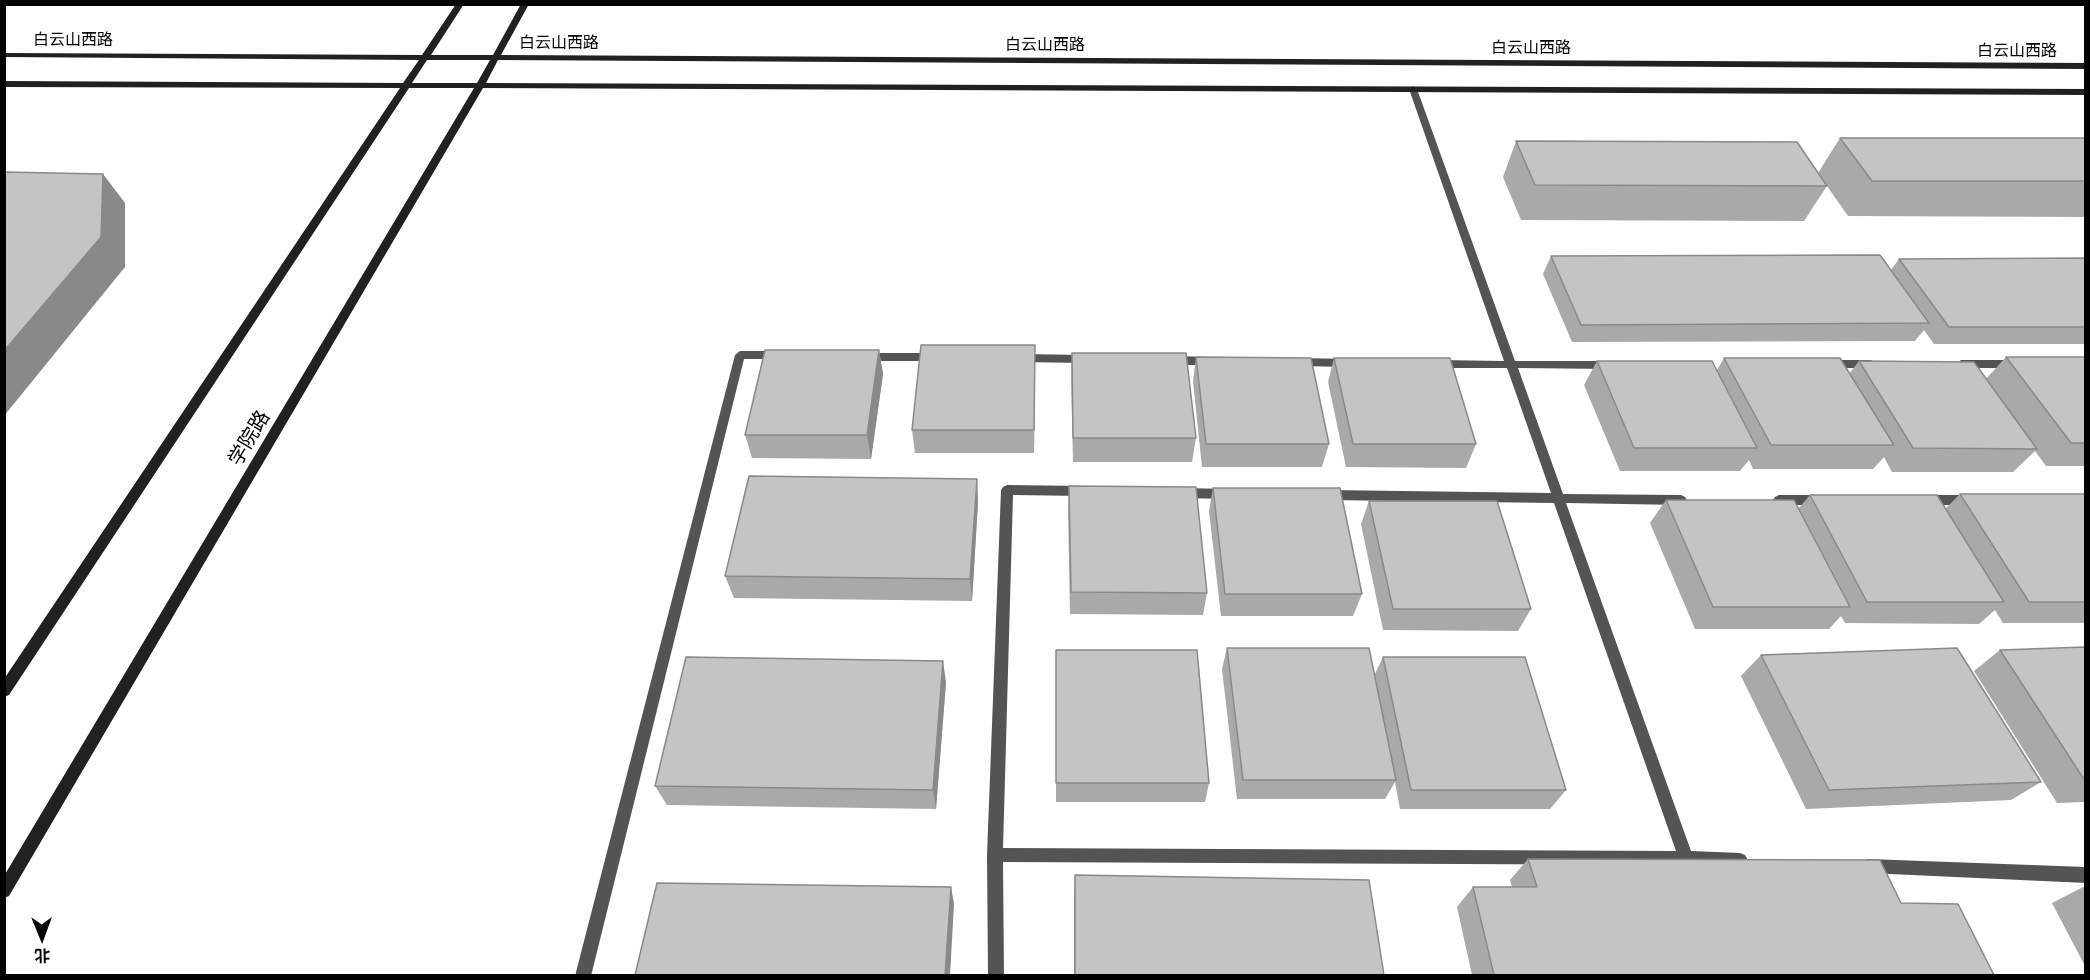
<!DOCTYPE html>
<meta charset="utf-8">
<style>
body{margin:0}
#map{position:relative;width:2090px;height:980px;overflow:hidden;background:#fff;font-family:"Exo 2","Noto Sans SC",sans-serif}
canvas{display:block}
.frame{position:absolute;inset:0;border:6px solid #000;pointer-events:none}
.north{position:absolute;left:12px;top:908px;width:60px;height:60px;-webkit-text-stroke:4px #fff;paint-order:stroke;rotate:179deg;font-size:16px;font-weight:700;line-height:24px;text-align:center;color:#000}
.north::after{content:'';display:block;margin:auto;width:21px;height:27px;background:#000;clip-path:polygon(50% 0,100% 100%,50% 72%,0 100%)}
</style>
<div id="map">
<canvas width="2090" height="980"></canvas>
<div class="frame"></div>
<div class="north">北</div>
</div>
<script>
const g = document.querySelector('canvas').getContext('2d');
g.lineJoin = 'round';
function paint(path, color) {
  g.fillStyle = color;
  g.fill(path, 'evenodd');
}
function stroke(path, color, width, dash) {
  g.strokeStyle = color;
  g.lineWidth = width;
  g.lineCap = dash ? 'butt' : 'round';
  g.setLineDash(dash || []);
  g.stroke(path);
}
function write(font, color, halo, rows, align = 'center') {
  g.font = font + ' "Exo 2","Noto Sans SC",sans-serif';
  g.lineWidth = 4.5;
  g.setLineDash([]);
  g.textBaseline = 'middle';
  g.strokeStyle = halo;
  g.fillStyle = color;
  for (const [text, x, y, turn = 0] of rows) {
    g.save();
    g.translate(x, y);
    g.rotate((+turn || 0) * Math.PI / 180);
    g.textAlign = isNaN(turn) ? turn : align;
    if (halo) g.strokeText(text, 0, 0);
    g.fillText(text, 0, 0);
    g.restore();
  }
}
paint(new Path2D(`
 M 1413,86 L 1417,89 L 1515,361 L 1610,361 L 1615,365 L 1610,369 L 1518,368 L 1563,494 L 1681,495 L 1685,497 L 1687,500 L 1685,503 L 1681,505 L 1566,503 L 1691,851 L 1740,853 L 1745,855 L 1748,860 L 1745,865 L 1740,867 L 1686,865 L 1003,862 L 1004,976 L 988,976 L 987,855 L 1001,490 L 1003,487 L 1007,485 L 1084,486 L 1088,488 L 1090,491 L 1088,494 L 1084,496 L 1013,495 L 1003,848 L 1676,851 L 1554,503 L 1326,500 L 1322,498 L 1320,495 L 1322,492 L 1326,490 L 1551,493 L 1507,368 L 1436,368 L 1431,364 L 1436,360 L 1504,361 L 1409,89 Z
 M 740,351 L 779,351 L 784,355 L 779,359 L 744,359 L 591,976 L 575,976 L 735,355 Z
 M 866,353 L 935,353 L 940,357 L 935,361 L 866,361 L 861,357 Z
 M 1019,354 L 1085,355 L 1090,359 L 1085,363 L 1019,362 L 1014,358 Z
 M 1172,356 L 1211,357 L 1216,361 C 1210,367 1173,366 1167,360 Z
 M 1298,358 L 1349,359 L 1354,363 L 1349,367 L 1298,366 L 1293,362 Z
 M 1829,360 L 1871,360 L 1876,364 L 1871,368 L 1829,368 L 1824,364 Z
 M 1961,360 L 2015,360 L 2020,364 L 2015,368 L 1961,368 L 1956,364 Z
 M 1182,488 L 1228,489 L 1232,491 L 1234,494 L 1232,497 L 1228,499 L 1182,498 L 1178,496 L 1176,493 L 1178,490 Z
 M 1779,495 L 1822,495 L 1826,497 L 1828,500 L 1826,503 L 1822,505 L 1779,505 L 1775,503 L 1773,500 L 1775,497 Z
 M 1923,495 L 1969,495 L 1973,497 L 1975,500 L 1973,503 L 1969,505 L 1923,505 L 1919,503 L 1917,500 L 1919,497 Z
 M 1868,859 L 2086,867 L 2086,883 L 1868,873 L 1863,871 L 1860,866 L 1863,861 Z`), '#545454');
paint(new Path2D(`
 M 456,4 L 464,4 L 431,55 L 493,55 L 521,4 L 529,4 L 501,55 L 2086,63 L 2086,69 L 498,60 L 486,83 L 2086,89 L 2086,95 L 483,88 L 9,896 L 4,898 L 4,876 L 474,88 L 409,88 L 9,695 L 4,697 L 4,679 L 400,88 L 4,87 L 4,81 L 403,83 L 419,60 L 4,57 L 4,53 L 422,55 ZM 427,60 L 490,60 L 477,83 L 412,83 Z`), '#212121');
paint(new Path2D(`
 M 1840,138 L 2085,138 L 2085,217 L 1848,216 L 1827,186 L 1804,221 L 1521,220 L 1503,177 L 1516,141 L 1818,173 Z
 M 1551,256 L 1891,270 L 1899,259 L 2085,258 L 2085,344 L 1934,344 L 1924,330 L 1915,341 L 1572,342 L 1543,274 Z
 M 1035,345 L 1034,453 L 915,453 L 912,430 Z
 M 879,350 L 883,374 L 871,459 L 752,458 L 745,435 Z
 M 1072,353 L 1196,438 L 1192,462 L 1073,462 L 1071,376 Z
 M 1196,357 L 1329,444 L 1322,467 L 1202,467 L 1193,381 Z
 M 2006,357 L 2085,357 L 2085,466 L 2046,466 L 2035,451 L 2013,472 L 1892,472 L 1884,457 L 1873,469 L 1753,469 L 1749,460 L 1740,471 L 1620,471 L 1584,385 L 1597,361 L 1717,370 L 1724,358 L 1849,374 L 1859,361 L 1986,379 Z
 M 1334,358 L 1476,444 L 1466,468 L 1346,467 L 1328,382 Z
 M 977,479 L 978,502 L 972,601 L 734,598 L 725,576 Z
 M 1069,486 L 1207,593 L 1203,615 L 1070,614 L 1068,509 Z
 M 1213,488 L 1362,594 L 1353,616 L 1221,616 L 1209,511 Z
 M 1960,494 L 2085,494 L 2085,623 L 2003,623 L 1995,610 L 1979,624 L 1845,623 L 1841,616 L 1829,629 L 1695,629 L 1650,523 L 1666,500 L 1798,509 L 1810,495 L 1945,509 Z
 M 1369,501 L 1531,609 L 1518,631 L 1383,630 L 1361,524 Z
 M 2085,647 L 2085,802 L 2057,803 L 1974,671 L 2000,650 Z
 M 1227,648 L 1374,676 L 1383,657 L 1566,790 L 1550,809 L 1400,809 L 1395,782 L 1385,799 L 1237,799 L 1222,669 Z
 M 1056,650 L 1209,783 L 1205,802 L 1056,802 Z
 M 1761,655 L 2041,782 L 2011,800 L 1806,809 L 1741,676 Z
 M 946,682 L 936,809 L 667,805 L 655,786 Z
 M 1528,859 L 1901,903 L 1994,975 L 1472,975 L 1457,907 L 1473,887 L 1512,887 L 1510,880 Z
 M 1075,875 L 1384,975 L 1074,975 L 1074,892 Z
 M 2085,886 L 2085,966 L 2052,903 Z`), '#a9a9a9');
paint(new Path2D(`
 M 103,174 L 125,203 L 125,267 L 4,416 L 4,351 Z
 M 1035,345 L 1035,369 L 1034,453 L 1034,430 Z
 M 879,350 L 883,374 L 871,459 L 867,435 Z
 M 977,479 L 978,502 L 972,601 L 970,579 Z
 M 943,661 L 946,682 L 936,809 L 933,790 Z
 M 951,887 L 954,904 L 950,975 L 945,975 Z`), '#898989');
const building = new Path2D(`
 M 1840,138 L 2085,138 L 2085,181 L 1872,181 Z
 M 1516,141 L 1797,142 L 1827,186 L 1535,185 Z
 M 4,172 L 103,174 L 101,237 L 4,351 Z
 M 1880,255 L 1929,323 L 1581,325 L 1551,256 Z
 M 2085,258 L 2085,327 L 1949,327 L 1899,259 Z
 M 921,345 L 1035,345 L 1034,430 L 912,430 Z
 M 765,350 L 879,350 L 867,435 L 745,435 Z
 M 1072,353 L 1186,353 L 1196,438 L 1073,438 Z
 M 1196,357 L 1311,358 L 1329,444 L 1206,444 Z
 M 2006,357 L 2085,357 L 2085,443 L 2071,443 Z
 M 1334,358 L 1450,358 L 1476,444 L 1353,444 Z
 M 1724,358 L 1840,358 L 1894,445 L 1771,445 Z
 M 1597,361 L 1712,361 L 1757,448 L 1634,448 Z
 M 1859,361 L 1974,362 L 2037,449 L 1913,448 Z
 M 749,476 L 977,479 L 970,579 L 725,576 Z
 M 1069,486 L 1196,487 L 1207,593 L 1071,592 Z
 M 1213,488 L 1340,488 L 1362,594 L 1225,594 Z
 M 1960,494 L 2085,494 L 2085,602 L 2029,602 Z
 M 1810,495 L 1937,495 L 2004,602 L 1867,602 Z
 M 1666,500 L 1794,500 L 1850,607 L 1713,607 Z
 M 1369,501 L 1497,501 L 1531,609 L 1393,609 Z
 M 2085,647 L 2085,781 L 2000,650 Z
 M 1227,648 L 1369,648 L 1396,780 L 1243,780 Z
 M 1957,648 L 2041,782 L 1829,790 L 1761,655 Z
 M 1056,650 L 1197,650 L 1209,783 L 1056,783 Z
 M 686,657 L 943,661 L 933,790 L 655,786 Z
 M 1383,657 L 1525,657 L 1566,790 L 1411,790 Z
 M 1528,859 L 1880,860 L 1901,903 L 1958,904 L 1994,975 L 1494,975 L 1473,887 L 1537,887 Z
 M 1075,875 L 1369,880 L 1384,975 L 1075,975 Z
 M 657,883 L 951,887 L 945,975 L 635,975 Z`);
paint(building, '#c4c4c4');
stroke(building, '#898989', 1.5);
write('16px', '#000', '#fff', [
 ["白云山西路",73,40],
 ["白云山西路",559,43],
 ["白云山西路",1045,45],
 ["白云山西路",1531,48],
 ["白云山西路",2017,51]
]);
write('20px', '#000', '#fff', [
 ["学院路",249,438,-59]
]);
</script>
